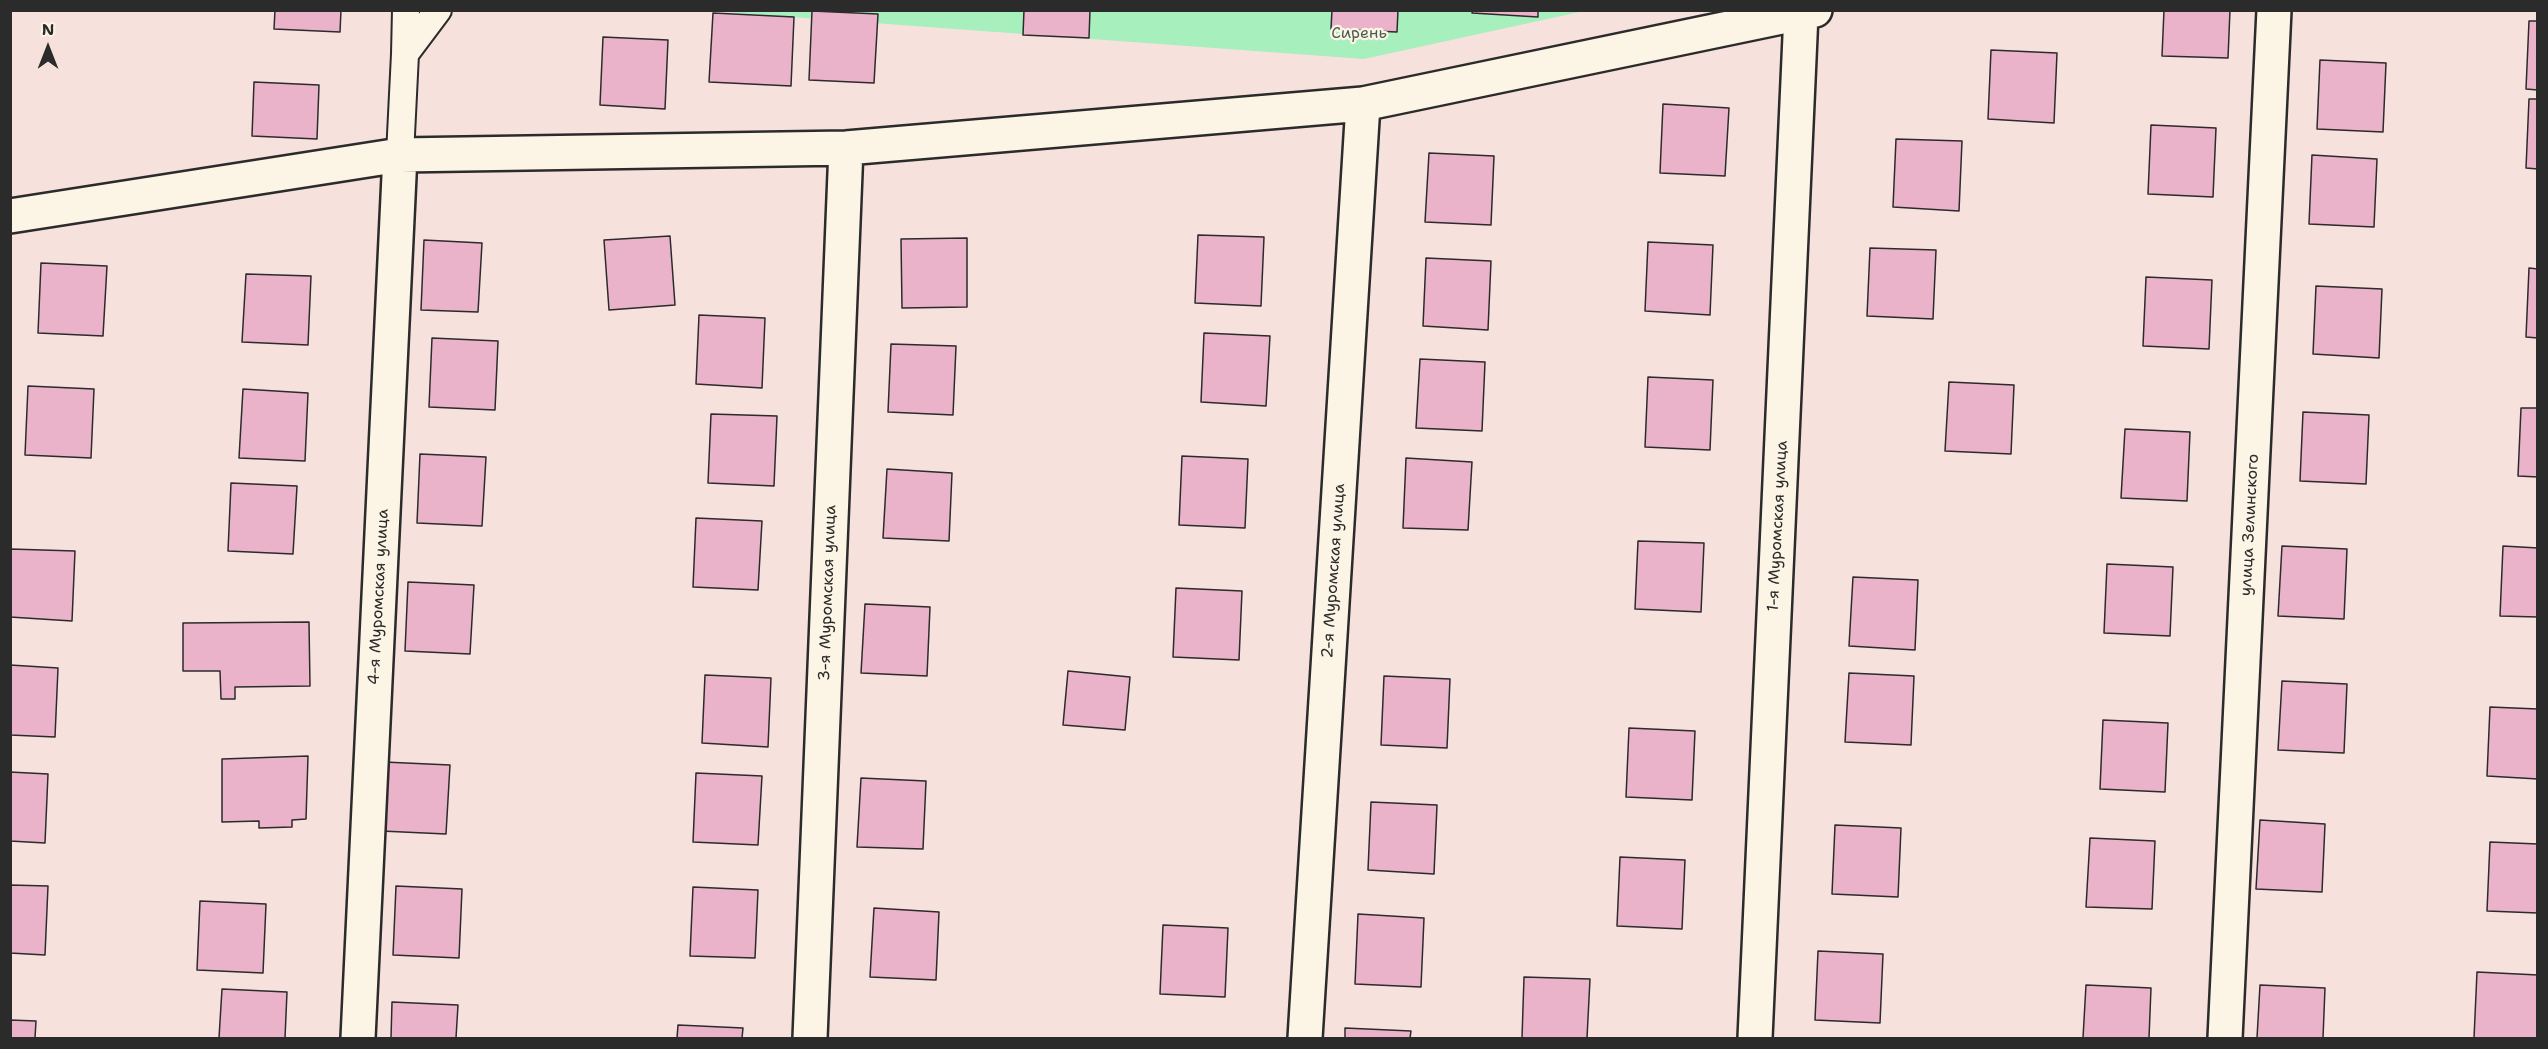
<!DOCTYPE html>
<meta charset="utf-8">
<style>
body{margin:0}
#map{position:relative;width:2548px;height:1049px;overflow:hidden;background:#f7e1dd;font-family:"Shantell Sans",sans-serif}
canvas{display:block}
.frame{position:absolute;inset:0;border:12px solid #2b2b2b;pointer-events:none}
.north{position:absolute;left:18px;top:18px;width:60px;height:60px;-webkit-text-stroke:4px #fcf5e5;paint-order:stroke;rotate:0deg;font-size:16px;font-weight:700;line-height:24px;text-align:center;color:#2b2b2b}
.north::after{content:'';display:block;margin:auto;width:21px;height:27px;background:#2b2b2b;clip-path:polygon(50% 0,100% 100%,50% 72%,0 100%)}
</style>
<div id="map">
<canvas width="2548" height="1049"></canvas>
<div class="frame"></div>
<div class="north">N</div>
</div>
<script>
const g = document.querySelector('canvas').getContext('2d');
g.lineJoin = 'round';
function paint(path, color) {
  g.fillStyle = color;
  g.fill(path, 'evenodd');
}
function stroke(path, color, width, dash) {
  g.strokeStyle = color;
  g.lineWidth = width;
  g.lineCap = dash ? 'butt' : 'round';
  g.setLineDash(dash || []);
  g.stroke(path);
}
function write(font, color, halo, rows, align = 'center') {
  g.font = font + ' "Shantell Sans",sans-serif';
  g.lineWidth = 4.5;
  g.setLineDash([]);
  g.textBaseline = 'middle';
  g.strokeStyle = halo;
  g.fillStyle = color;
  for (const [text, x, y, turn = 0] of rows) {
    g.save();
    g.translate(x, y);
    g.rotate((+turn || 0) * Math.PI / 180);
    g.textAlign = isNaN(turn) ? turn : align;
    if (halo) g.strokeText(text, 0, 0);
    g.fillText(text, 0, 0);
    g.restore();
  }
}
paint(new Path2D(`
 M 710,11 L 1584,11 L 1364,59 Z`), '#a7efbd');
const building = new Path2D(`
 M 275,10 L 341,10 L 340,32 L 274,29 Z
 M 1024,10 L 1090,10 L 1089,38 L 1023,35 Z
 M 1332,10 L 1398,10 L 1397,32 L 1331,29 Z
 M 1473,10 L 1538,10 L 1538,17 L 1472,13 Z
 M 2164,10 L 2230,10 L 2228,58 L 2162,56 Z
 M 812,11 L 878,14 L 874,83 L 809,80 Z
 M 713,13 L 794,17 L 791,86 L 709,82 Z
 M 2529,21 L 2538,21 L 2538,90 L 2526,89 Z
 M 603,37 L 668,40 L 665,109 L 600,105 Z
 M 1991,50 L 2057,53 L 2054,123 L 1988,119 Z
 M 2320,60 L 2386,63 L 2383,132 L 2317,129 Z
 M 254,82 L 319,85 L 317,139 L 252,136 Z
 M 2529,99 L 2538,99 L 2538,169 L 2526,168 Z
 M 1663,104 L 1729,108 L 1725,176 L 1660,173 Z
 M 2151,125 L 2216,128 L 2213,197 L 2148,194 Z
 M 1896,139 L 1962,141 L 1959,211 L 1893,207 Z
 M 1429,153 L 1494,156 L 1491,225 L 1425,222 Z
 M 2312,155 L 2377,159 L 2374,227 L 2309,224 Z
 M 1198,235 L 1264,237 L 1261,306 L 1195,303 Z
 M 670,236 L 675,305 L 609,310 L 604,240 Z
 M 967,238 L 967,307 L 902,308 L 901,239 Z
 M 424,240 L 482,243 L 478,312 L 421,310 Z
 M 1648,242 L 1713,245 L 1710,315 L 1645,311 Z
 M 1870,248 L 1936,250 L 1933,319 L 1867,316 Z
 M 1426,258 L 1491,261 L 1488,330 L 1423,326 Z
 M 41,263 L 107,266 L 103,336 L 38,333 Z
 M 2529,268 L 2538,269 L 2538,338 L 2526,337 Z
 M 246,274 L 311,276 L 308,345 L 242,342 Z
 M 2146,277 L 2212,280 L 2209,349 L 2143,346 Z
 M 2316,286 L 2382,289 L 2379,358 L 2313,354 Z
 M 699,315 L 765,318 L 762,388 L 696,384 Z
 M 1204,333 L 1270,336 L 1266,406 L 1201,402 Z
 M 432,338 L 498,341 L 495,410 L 429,407 Z
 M 891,344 L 956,346 L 953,415 L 888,412 Z
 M 1420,359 L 1485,362 L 1482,431 L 1416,428 Z
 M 1648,377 L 1713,380 L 1710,450 L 1645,447 Z
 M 1949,382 L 2014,385 L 2011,454 L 1945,451 Z
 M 28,386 L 94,389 L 91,458 L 25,455 Z
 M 243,389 L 308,393 L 305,461 L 239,458 Z
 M 2521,408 L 2538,408 L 2538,477 L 2518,476 Z
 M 2303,412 L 2369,415 L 2366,484 L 2300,481 Z
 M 711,414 L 777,416 L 774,486 L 708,483 Z
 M 2125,429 L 2190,432 L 2187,501 L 2121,498 Z
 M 420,454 L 486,457 L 482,526 L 417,523 Z
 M 1182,456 L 1248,459 L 1245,528 L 1179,525 Z
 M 1406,458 L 1472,462 L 1468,530 L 1403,528 Z
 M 887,469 L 952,473 L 949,541 L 883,538 Z
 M 231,483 L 297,486 L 293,554 L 228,551 Z
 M 696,518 L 762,521 L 758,590 L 693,587 Z
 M 1638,541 L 1704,543 L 1701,612 L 1635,609 Z
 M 2282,546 L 2347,549 L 2344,619 L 2278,616 Z
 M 2503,546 L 2538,548 L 2538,617 L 2500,616 Z
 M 10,549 L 75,551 L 72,621 L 10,617 Z
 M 2107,564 L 2173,567 L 2170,636 L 2104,633 Z
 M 1853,577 L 1918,580 L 1915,650 L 1849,646 Z
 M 408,582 L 474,585 L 470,654 L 405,651 Z
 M 1176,588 L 1242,591 L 1239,660 L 1173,657 Z
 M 865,604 L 930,607 L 927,676 L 861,673 Z
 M 309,622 L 310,686 L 235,687 L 235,699 L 221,699 L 220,671 L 183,671 L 183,623 Z
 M 10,665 L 58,668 L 55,737 L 10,735 Z
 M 1068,671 L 1130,677 L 1125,730 L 1063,725 Z
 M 1849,673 L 1914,676 L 1911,745 L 1845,742 Z
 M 705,675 L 771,678 L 768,747 L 702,743 Z
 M 1384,676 L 1450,679 L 1447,748 L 1381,745 Z
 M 2282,681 L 2347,684 L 2344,753 L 2278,750 Z
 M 2490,707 L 2538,709 L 2538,779 L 2487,776 Z
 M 2103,720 L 2168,723 L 2165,792 L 2100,789 Z
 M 1629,728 L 1695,731 L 1692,800 L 1626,797 Z
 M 308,756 L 306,819 L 292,820 L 292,827 L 259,828 L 259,821 L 222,822 L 222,759 Z
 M 384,762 L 450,765 L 446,834 L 381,831 Z
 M 10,772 L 48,774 L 45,843 L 10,841 Z
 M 696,773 L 762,776 L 758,845 L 693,842 Z
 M 861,778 L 926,781 L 923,849 L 857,847 Z
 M 1371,802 L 1437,805 L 1434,874 L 1368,870 Z
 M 2260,820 L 2325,824 L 2322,892 L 2256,889 Z
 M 1835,825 L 1901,828 L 1898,897 L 1832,894 Z
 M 2090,838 L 2155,841 L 2152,909 L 2086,907 Z
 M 2490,842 L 2538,844 L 2538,913 L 2487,911 Z
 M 1620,857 L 1685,860 L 1682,929 L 1617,926 Z
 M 10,885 L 48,886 L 45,955 L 10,953 Z
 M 396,886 L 462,889 L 459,958 L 393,955 Z
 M 693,887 L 758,890 L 755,958 L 690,956 Z
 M 200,901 L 266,904 L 263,973 L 197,970 Z
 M 874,908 L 939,912 L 936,980 L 870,977 Z
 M 1358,914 L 1424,918 L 1421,987 L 1355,984 Z
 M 1163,925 L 1228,928 L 1225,997 L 1160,994 Z
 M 1818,951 L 1883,954 L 1880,1023 L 1815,1020 Z
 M 2477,972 L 2538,975 L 2538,1038 L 2474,1038 Z
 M 1524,977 L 1590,979 L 1587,1038 L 1522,1038 Z
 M 2086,985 L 2151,988 L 2149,1038 L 2083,1038 Z
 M 2260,985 L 2325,988 L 2323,1038 L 2257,1038 Z
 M 222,989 L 287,992 L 285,1038 L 219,1038 Z
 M 392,1002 L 458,1005 L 456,1038 L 391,1038 Z
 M 10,1020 L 36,1021 L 35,1038 L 10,1038 Z
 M 678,1025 L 743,1028 L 742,1038 L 677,1038 Z
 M 1345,1028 L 1411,1031 L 1410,1038 L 1345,1038 Z`);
paint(building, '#eab3ca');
stroke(building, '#2b2b2b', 1.5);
const lane = new Path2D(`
 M 405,54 L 406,10
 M 400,155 L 405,54 L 438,10`);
const street = new Path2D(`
 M 10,216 L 400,155 L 846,148 L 1363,104 L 1815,10
 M 358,1038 L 400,155
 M 810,1038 L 846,148
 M 1305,1038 L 1363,104
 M 1755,1038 L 1801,14
 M 2225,1038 L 2274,10`);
stroke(lane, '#2b2b2b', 30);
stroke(street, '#2b2b2b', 38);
stroke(lane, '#fcf5e5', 26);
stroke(street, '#fcf5e5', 33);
write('16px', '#4a5c50', '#fcf5e5', [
 ["Сирень",1359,34]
]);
write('16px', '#2b2b2b', '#fcf5e5', [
 ["улица Зелинского",2250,525,-87],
 ["1-я Муромская улица",1778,526,-87],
 ["2-я Муромская улица",1334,571,-86],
 ["3-я Муромская улица",828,593,-88],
 ["4-я Муромская улица",379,597,-87]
]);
</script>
